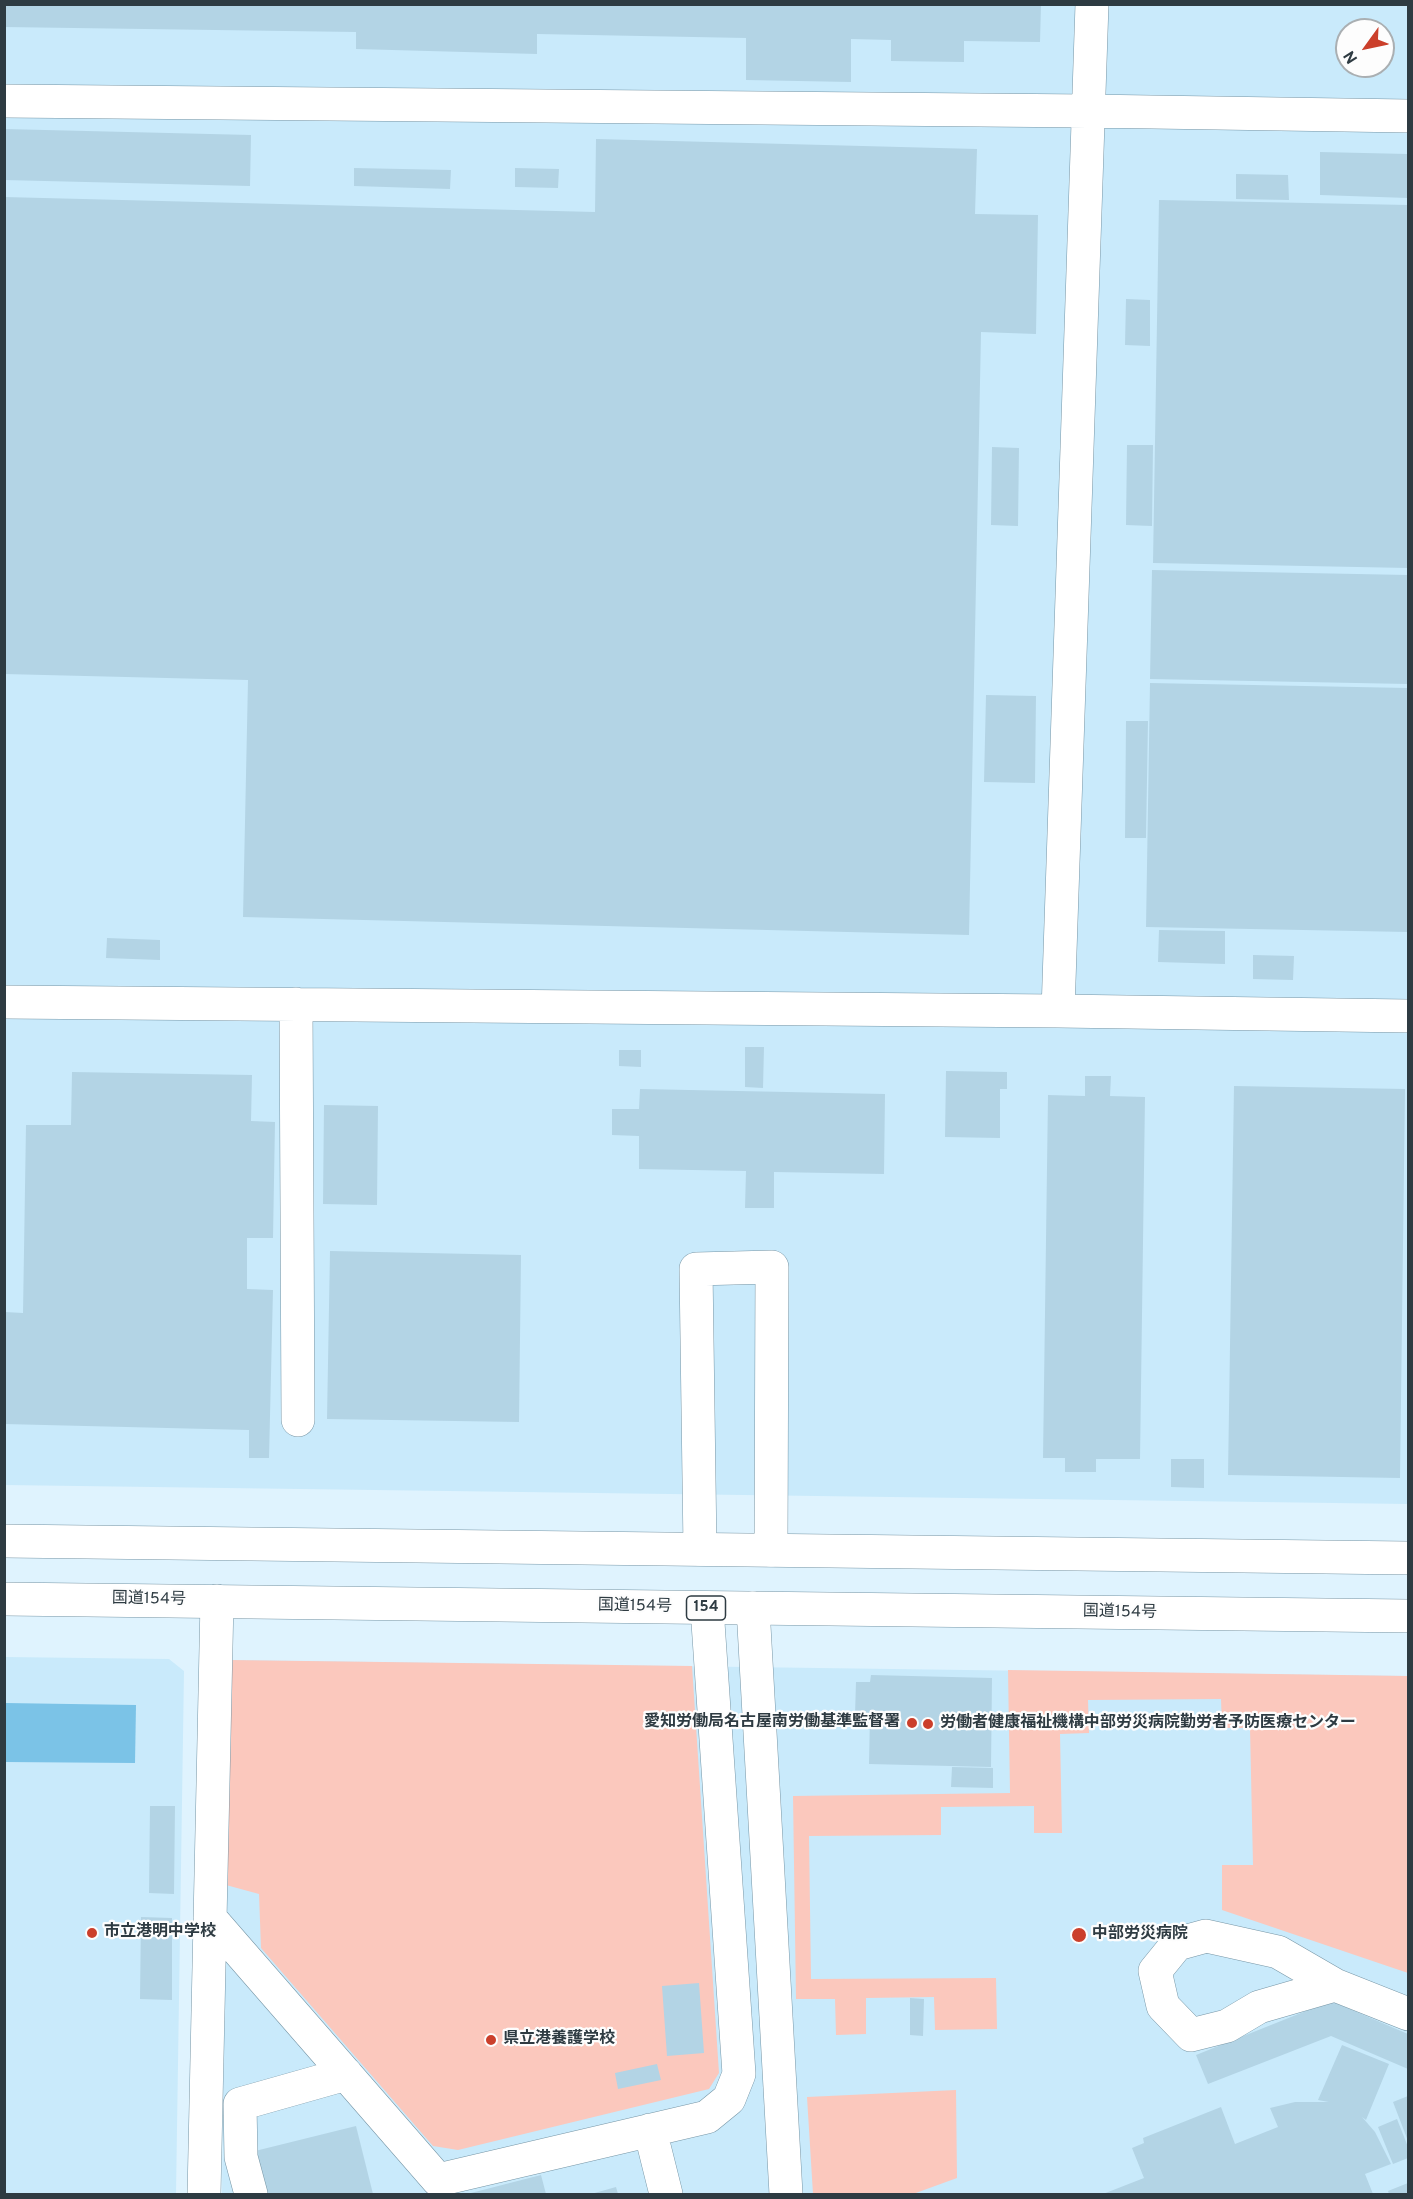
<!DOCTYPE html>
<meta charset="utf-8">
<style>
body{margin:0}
#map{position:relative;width:1413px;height:2199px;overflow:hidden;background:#dff3fe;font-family:Overpass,sans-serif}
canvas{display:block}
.frame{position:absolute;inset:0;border:6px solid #2e3b42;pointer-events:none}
.north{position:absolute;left:1335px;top:18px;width:60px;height:60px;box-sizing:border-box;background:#fdfdfd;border:2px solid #aaafb2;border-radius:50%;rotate:237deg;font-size:16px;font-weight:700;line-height:24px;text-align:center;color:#2e3b42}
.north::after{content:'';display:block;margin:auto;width:21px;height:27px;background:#cb3f2b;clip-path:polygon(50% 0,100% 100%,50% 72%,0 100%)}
</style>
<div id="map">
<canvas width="1413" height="2199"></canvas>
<div class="frame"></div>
<div class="north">N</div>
</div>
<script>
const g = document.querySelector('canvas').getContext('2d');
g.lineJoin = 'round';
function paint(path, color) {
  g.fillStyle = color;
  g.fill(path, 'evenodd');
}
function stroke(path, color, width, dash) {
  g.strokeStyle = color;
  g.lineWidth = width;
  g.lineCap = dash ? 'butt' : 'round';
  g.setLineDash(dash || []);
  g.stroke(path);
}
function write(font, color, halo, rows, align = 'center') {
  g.font = font + ' Overpass,"Noto Sans JP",sans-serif';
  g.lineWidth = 4.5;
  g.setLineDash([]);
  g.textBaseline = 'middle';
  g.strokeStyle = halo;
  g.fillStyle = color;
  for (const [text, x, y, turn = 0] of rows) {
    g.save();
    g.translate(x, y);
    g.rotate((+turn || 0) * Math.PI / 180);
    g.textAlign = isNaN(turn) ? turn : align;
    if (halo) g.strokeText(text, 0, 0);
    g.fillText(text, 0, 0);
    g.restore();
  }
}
paint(new Path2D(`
 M 5,5 L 1408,5 L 1408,1504 L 5,1485 ZM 1347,30 L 1383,30 L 1383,66 L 1347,66 Z
 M 5,1657 L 169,1659 L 184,1671 L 176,2194 L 5,2194 Z
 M 229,1660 L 1408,1676 L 1408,2194 L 222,2194 Z`), '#c9eafb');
paint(new Path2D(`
 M 229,1660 L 692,1666 L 719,2073 L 709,2089 L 458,2150 L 433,2146 L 261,1948 L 259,1894 L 226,1885 Z
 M 1008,1670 L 1408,1676 L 1408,1973 L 1222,1910 L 1222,1865 L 1253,1865 L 1250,1728 L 1222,1728 L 1221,1699 L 1088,1700 L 1089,1733 L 1060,1734 L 1062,1833 L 1034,1833 L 1034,1806 L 941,1807 L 941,1835 L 809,1836 L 811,1979 L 996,1978 L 997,2029 L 935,2030 L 934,1997 L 866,1998 L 866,2034 L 836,2035 L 835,1999 L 796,1999 L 793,1796 L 1010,1793 Z
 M 956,2090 L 957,2178 L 913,2194 L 813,2194 L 807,2097 Z`), '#fbc8bd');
paint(new Path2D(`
 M 5,1703 L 136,1705 L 135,1763 L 5,1762 Z`), '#7bc3e7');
paint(new Path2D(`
 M 4,4 L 1041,4 L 1040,42 L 964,41 L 964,62 L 891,61 L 891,40 L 851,39 L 851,82 L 746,80 L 746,38 L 537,34 L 537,54 L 356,49 L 356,32 L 4,27 Z
 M 4,129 L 251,135 L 250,186 L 4,180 Z
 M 596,139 L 977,149 L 975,214 L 1038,215 L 1036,334 L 981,332 L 969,935 L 243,917 L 248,680 L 4,674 L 4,197 L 595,212 Z
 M 1320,152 L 1408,154 L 1408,198 L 1320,195 Z
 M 354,168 L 451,170 L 450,189 L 354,186 Z
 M 515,168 L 559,169 L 558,188 L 515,187 Z
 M 1236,174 L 1288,175 L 1289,200 L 1236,199 Z
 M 1159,200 L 1408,205 L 1408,568 L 1153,563 Z
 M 1126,299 L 1150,300 L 1150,346 L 1125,345 Z
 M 1127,445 L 1153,445 L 1152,526 L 1126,525 Z
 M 992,447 L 1019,448 L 1018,526 L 991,525 Z
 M 1152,570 L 1408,575 L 1408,684 L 1150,679 Z
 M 1150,683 L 1408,688 L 1408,932 L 1146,927 Z
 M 986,695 L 1036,696 L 1035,783 L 984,782 Z
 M 1126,721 L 1148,721 L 1146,838 L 1125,838 Z
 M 1159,930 L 1225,931 L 1225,964 L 1158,962 Z
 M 107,938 L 160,940 L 160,960 L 106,958 Z
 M 1253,955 L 1294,956 L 1293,980 L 1253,979 Z
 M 745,1047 L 764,1047 L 763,1088 L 745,1087 Z
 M 619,1050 L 641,1050 L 641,1067 L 619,1066 Z
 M 946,1071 L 1007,1072 L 1007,1089 L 1000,1089 L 1000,1138 L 945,1137 Z
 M 72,1072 L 252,1075 L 251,1121 L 275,1122 L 273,1238 L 247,1238 L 247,1289 L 273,1290 L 269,1458 L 249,1458 L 249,1430 L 4,1424 L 5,1312 L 23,1313 L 26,1125 L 71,1125 Z
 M 1085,1076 L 1111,1076 L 1110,1096 L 1145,1097 L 1140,1459 L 1096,1459 L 1096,1472 L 1065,1472 L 1065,1458 L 1043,1458 L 1048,1095 L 1085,1096 Z
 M 1234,1086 L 1405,1089 L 1400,1478 L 1228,1475 Z
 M 640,1089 L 885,1094 L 884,1174 L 774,1172 L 774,1208 L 745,1208 L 746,1171 L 639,1169 L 639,1136 L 612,1135 L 612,1109 L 639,1109 Z
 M 324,1105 L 378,1106 L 377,1205 L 323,1204 Z
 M 330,1251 L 521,1255 L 519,1422 L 327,1419 Z
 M 1171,1459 L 1204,1459 L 1204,1488 L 1171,1487 Z
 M 871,1675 L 992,1678 L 991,1767 L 869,1764 L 870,1715 L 855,1715 L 856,1682 L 870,1682 Z
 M 952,1767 L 993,1768 L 993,1788 L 951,1787 Z
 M 150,1806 L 175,1806 L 174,1894 L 149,1893 Z
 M 141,1917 L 172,1918 L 172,2000 L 140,1999 Z
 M 699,1983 L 704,2053 L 667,2056 L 662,1986 Z
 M 910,1998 L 924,1999 L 923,2036 L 910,2035 Z
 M 1331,2001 L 1408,2034 L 1408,2069 L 1331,2036 L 1208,2084 L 1196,2055 Z
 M 1342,2045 L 1389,2064 L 1366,2120 L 1362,2117 L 1375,2132 L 1391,2164 L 1365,2174 L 1373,2194 L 1103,2194 L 1144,2178 L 1132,2148 L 1144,2143 L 1143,2138 L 1221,2107 L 1235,2144 L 1278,2127 L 1270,2108 L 1295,2102 L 1329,2102 L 1318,2100 Z
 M 657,2064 L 661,2080 L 618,2089 L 615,2073 Z
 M 1408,2096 L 1408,2141 L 1393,2102 Z
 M 1397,2119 L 1408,2147 L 1408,2158 L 1393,2164 L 1378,2127 Z
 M 356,2126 L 373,2194 L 257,2194 L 247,2153 Z
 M 541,2175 L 546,2194 L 467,2194 Z
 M 1408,2183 L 1408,2194 L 1389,2194 L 1388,2191 Z
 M 616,2187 L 618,2194 L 591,2194 Z`), '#b3d4e5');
const minor = new Path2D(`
 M 4,101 L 1088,111 L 1408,116
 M 4,1002 L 1058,1011 L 1408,1016
 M 296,1004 L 298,1420
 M 1058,1011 L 1092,4
 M 700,1549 L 696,1269 L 772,1267 L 771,1550
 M 753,1608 L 786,2194
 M 210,1918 L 438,2180 L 707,2117 L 729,2099 L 739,2074 L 707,1608
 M 1335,1985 L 1259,2007 L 1227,2026 L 1191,2035 L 1163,2006 L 1155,1971 L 1177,1944 L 1206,1936 L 1278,1952 L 1335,1985 L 1408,2014
 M 650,2130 L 666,2194
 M 204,2194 L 217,1601
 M 251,2194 L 241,2157 L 240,2104 L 346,2074`);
const highway = new Path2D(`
 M 4,1541 L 1408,1558
 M 4,1599 L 1408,1616`);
stroke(minor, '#7796a6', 34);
stroke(highway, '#7796a6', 34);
stroke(minor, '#fff', 33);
stroke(highway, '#fff', 33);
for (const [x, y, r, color] of [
 [912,1723,6,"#cb3f2b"],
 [928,1724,6,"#cb3f2b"],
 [92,1933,6,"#cb3f2b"],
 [1079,1935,8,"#cb3f2b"],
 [491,2040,6,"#cb3f2b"]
]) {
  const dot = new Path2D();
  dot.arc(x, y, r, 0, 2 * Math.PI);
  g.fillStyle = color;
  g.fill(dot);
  stroke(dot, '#fdfdfd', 2);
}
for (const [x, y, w] of [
 [706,1608,39]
]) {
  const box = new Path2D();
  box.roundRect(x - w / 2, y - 12, w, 24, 4.5);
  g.fillStyle = '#fdfdfd';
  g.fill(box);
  stroke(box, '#2e3b42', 1.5);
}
write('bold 15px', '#2e3b42', null, [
 ["154",706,1608]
]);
write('16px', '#2e3b42', '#fdfdfd', [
 ["国道154号",149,1600,1],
 ["国道154号",635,1607,1],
 ["国道154号",1120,1613,1]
]);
write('bold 16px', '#2e3b42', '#fdfdfd', [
 ["愛知労働局名古屋南労働基準監督署",900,1723,"right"],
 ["労働者健康福祉機構中部労災病院勤労者予防医療センター",940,1724],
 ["市立港明中学校",104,1933],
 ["中部労災病院",1092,1935],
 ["県立港養護学校",503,2040]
], 'left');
</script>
